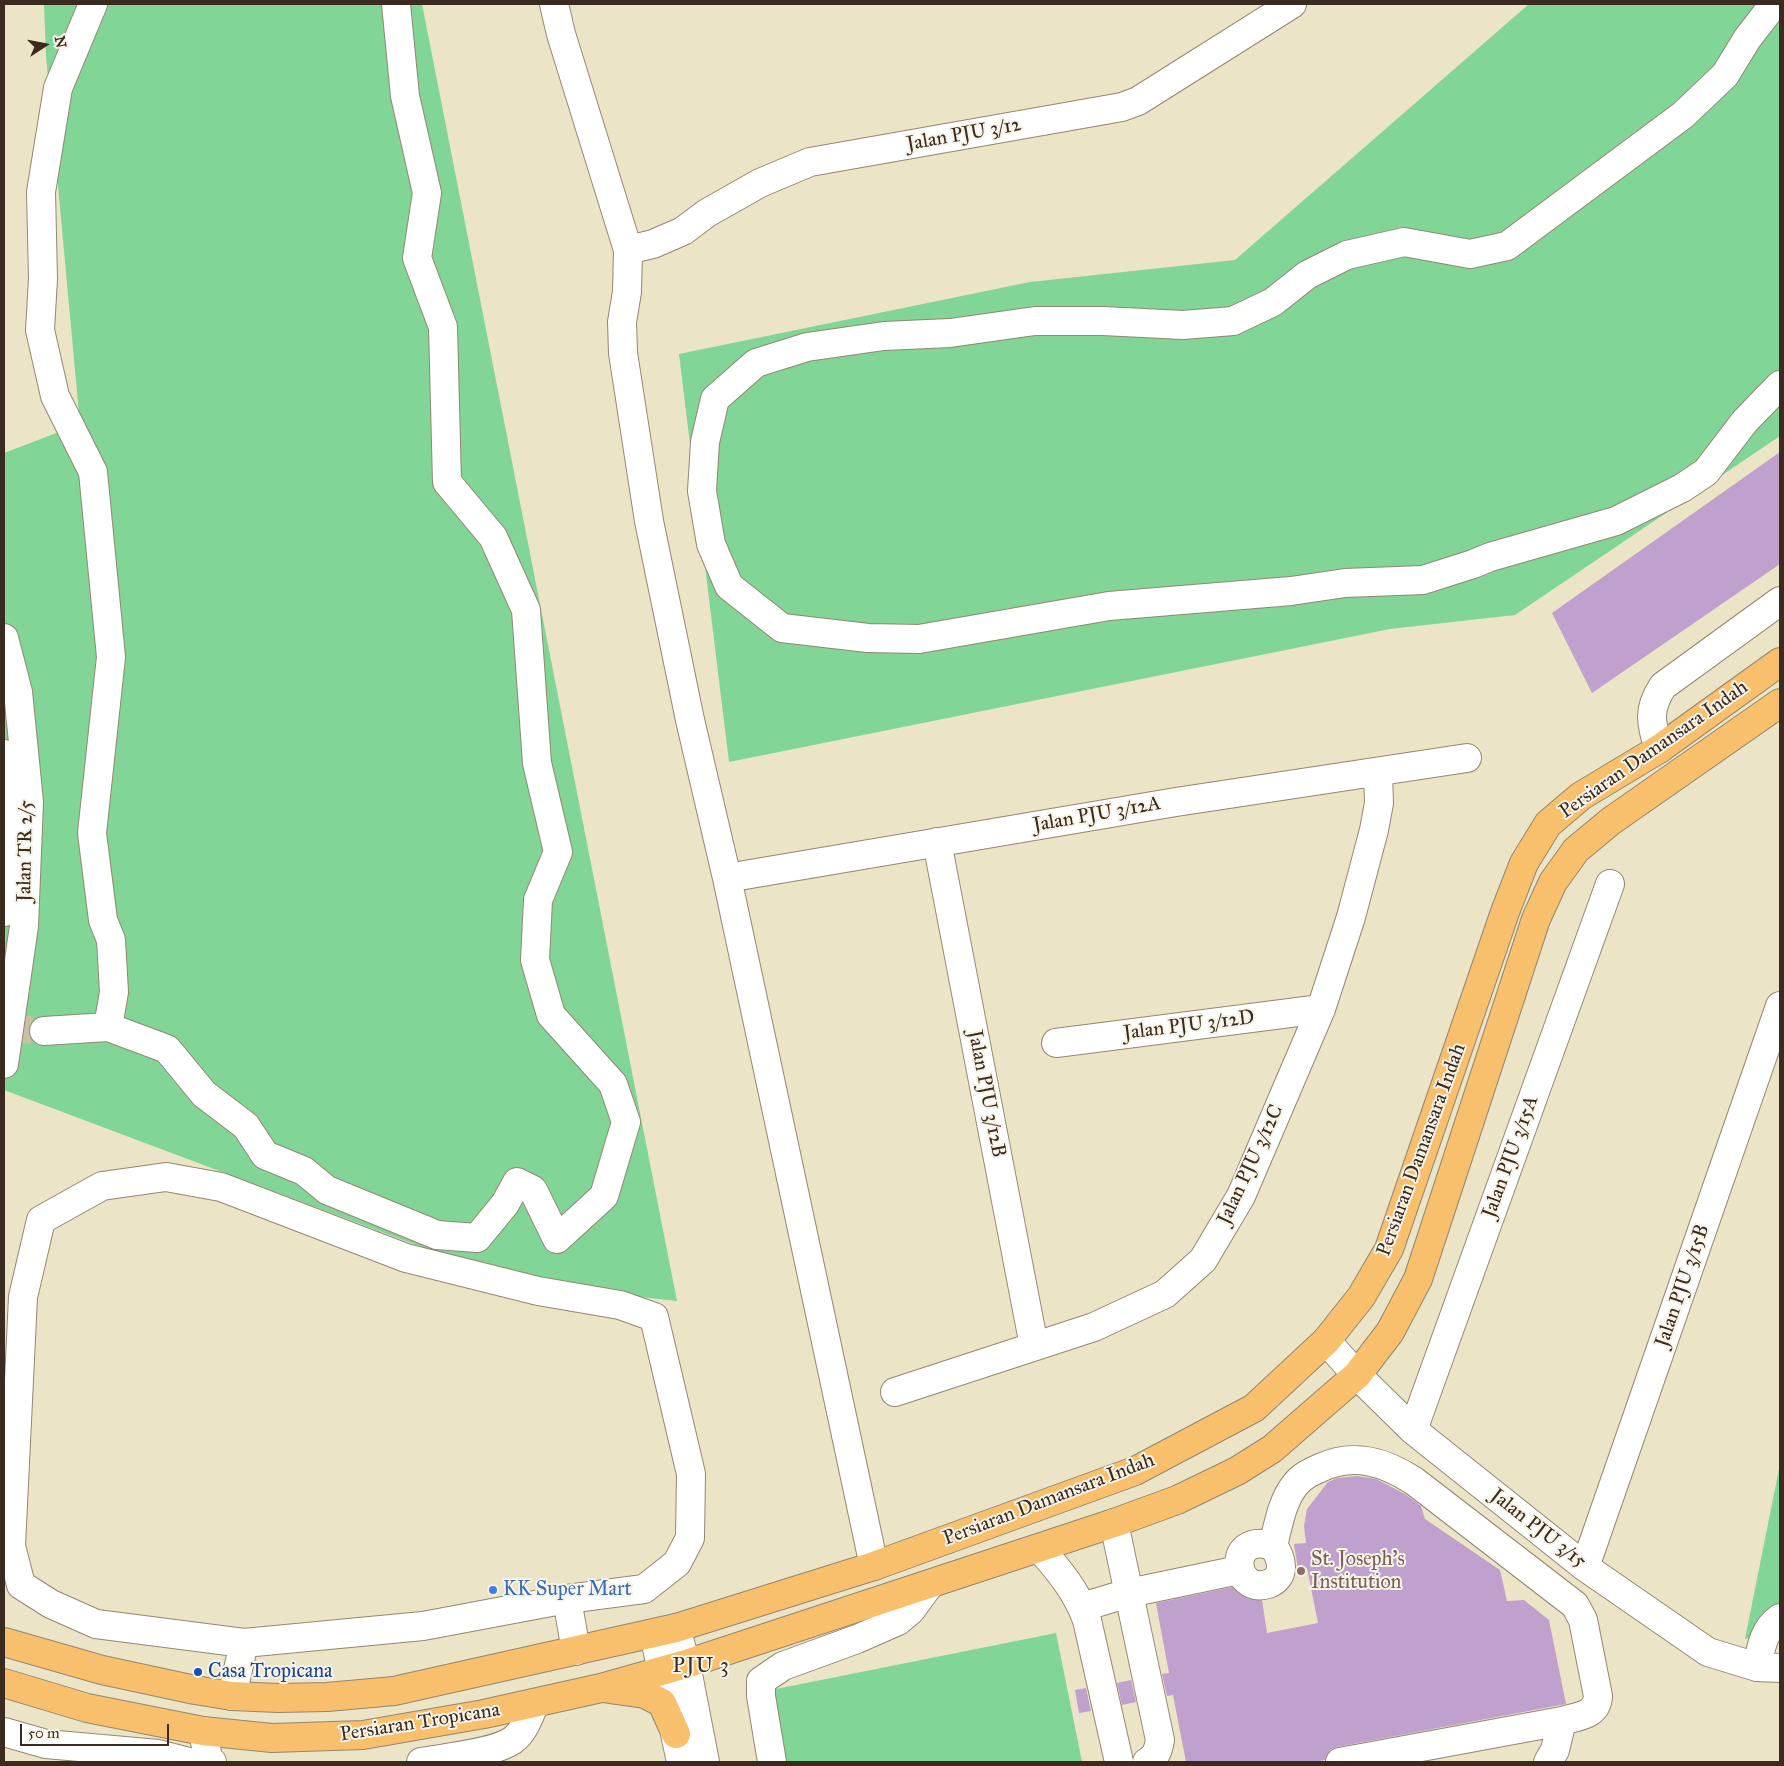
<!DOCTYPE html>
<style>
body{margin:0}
#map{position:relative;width:1784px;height:1766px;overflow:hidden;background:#ebe4c6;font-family:"IM FELL Great Primer",serif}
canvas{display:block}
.frame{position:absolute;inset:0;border:5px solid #3b2a1e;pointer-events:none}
.north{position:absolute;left:20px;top:20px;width:50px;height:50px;-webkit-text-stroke:4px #f7f3e8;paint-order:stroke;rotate:79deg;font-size:14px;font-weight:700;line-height:20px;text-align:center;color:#3b2a1e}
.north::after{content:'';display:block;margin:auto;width:18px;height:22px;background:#3b2a1e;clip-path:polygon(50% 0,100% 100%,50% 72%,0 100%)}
.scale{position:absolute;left:20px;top:1724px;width:149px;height:22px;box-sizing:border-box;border:2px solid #3b2a1e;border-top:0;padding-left:6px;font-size:15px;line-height:18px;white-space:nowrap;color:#3b2a1e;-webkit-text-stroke:4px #f7f3e8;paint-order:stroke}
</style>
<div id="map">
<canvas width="1784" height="1766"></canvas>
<div class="frame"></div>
<div class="north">N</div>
<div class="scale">50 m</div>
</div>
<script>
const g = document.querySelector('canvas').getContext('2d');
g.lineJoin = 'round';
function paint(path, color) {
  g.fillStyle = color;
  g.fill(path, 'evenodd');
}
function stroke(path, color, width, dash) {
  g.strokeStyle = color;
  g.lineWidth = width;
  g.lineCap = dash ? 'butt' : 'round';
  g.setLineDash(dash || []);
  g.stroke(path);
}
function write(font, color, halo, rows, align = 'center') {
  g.font = font + ' "IM FELL Great Primer",serif';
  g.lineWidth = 4;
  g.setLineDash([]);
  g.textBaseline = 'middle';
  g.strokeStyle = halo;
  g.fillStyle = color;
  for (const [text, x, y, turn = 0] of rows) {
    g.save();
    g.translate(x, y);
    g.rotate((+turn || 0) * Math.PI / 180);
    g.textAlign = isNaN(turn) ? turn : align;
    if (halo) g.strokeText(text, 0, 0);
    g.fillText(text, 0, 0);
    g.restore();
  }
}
paint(new Path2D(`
 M 44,4 L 422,4 L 677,1301 L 520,1284 L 4,1090 L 4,453 L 80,424 L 46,56 Z
 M 1529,4 L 1780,4 L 1780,436 L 1515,615 L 1390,629 L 729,762 L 679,354 L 1030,282 L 1235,260 Z
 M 1780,1464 L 1780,1634 L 1745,1639 Z
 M 1056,1633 L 1082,1762 L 781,1762 L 766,1691 Z`), '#81d597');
paint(new Path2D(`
 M 1780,452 L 1780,564 L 1592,693 L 1552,613 Z
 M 1357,1476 L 1376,1479 L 1405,1494 L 1421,1506 L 1425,1519 L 1500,1570 L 1507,1601 L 1524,1600 L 1549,1620 L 1566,1704 L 1337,1747 L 1330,1750 L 1325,1760 L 1313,1762 L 1186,1762 L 1173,1695 L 1167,1696 L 1162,1674 L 1169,1673 L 1156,1603 L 1233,1587 L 1249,1599 L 1262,1600 L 1267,1633 L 1318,1623 L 1307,1568 L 1298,1569 L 1294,1544 L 1306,1543 L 1304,1526 L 1307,1509 L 1328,1482 L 1337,1478 Z
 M 1131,1680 L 1136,1702 L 1122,1705 L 1117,1683 Z
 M 1086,1688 L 1091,1711 L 1079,1713 L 1075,1690 Z`), '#c0a0cc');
stroke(new Path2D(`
 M 4,1028 L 44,1031`), '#c8bfa4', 28, [28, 14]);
const minor = new Path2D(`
 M 93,4 L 58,88 L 41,192 L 43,279 L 40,330 L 55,396 L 93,472 L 111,657 L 92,833 L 103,920 L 111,940 L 114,992 L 108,1027
 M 554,4 L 561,34 L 628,250 L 627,292 L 622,322 L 623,353 L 649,521 L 690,720 L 727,878 L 874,1566
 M 1774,4 L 1747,39 L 1725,75 L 1683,115 L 1507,246 L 1470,254 L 1404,242 L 1347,255 L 1307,275 L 1273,302 L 1233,321 L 1183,325 L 1103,321 L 1035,321 L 950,333 L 884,336 L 807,347 L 756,363 L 715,399 L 705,442 L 702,491 L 711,544 L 729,586 L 782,628 L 868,638 L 919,639 L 1109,606 L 1291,591 L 1345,583 L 1423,580 L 1473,564 L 1490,557 L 1616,521 L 1682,488 L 1706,472 L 1745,421 L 1780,385
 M 628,250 L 653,244 L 683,231 L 707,213 L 760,183 L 810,162 L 1122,107 L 1138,101 L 1292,4
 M 4,638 L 18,692 L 29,802 L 24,926 L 4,1064
 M 1659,749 C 1651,723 1647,710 1663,686 L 1780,601
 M 4,754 L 9,856 L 4,912
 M 937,842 L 1034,1346
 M 727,878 L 1176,802 L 1467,758
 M 44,1031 L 108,1027 L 167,1049 L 204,1094 L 246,1126 L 265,1155 L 304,1171 L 327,1190 L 437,1235 L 477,1238 L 505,1204 L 517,1182 L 533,1190 L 557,1239 L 604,1196 L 626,1122 L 613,1084 L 551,1015 L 535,960 L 538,900 L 558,852 L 537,763 L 526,610 L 493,537 L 447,482 L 443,327 L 417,258 L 427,193 L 405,96 L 396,4
 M 1056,1043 L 1321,1009
 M 166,1177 L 221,1187 L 406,1258 L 538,1291 L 620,1305 L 654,1317 L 691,1474 L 690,1538 L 677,1563 L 644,1589 L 567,1599 L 423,1626 L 244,1643 L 96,1624 L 51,1604 L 21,1585 L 11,1546 L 23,1297 L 41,1220 L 102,1186 Z
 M 1326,1341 L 1357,1375 L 1413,1430 L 1585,1567 L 1708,1652 L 1757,1667 L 1780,1668
 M 895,1392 L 1094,1327 L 1165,1294 L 1203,1260 L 1241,1196 L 1321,1009 L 1351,917 L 1374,830 L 1379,803 L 1378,773
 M 1413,1430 L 1610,884
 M 1114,1523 L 1160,1740 C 1158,1751 1156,1757 1147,1762
 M 1273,1546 C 1226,1531 1232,1595 1268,1584 C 1287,1577 1282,1558 1273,1546 C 1278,1526 1282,1501 1295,1485 C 1302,1476 1311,1472 1320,1468 C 1354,1452 1385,1462 1414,1481 L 1575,1605 L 1583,1620 L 1598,1696 C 1597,1716 1578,1716 1562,1721 L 1340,1762
 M 1040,1549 C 1059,1570 1077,1592 1087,1620 L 1119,1762
 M 1585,1567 L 1780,1006
 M 567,1599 L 576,1651
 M 1082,1607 L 1129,1593 L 1239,1570
 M 676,1628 L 686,1664 L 705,1762
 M 654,1634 L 681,1762
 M 1757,1667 C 1761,1648 1763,1630 1780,1618
 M 232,1696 L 244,1643
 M 203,1731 L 208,1758 L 212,1762
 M 4,1732 L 46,1744 L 158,1754 L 189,1762
 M 421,1762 C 444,1758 495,1753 513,1740 C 525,1731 529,1716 535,1703
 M 772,1762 L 761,1696 L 761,1681 L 783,1666 L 857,1639 L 898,1621 L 911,1610 L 930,1584
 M 1548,1762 L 1555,1750 L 1562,1721`);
const major = new Path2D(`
 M 4,1642 L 102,1670 L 195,1690 L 232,1696 L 278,1698 L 327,1697 L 394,1691 L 676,1628 L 874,1566 L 1135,1471 L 1254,1408 L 1326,1341 L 1361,1297 L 1389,1249 L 1505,912 L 1524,863 L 1548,824 L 1581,796 L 1659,749 L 1780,662
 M 4,1683 L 87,1708 L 203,1731 L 272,1738 L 363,1735 L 484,1714 L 601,1688 L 686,1664 L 1114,1523 L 1177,1500 L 1237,1471 L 1272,1449 L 1357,1375 L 1390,1332 L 1418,1279 L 1536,919 L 1553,882 L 1576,850 L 1611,821 L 1780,703
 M 609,1689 L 645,1694 L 662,1703 L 676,1734`);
stroke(minor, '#938772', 30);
stroke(major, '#938772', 30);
stroke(minor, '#fff', 28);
stroke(major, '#f8bf6c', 28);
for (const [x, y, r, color] of [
 [1301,1571,5,"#8d6e63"],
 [493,1590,5,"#3f7fe0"],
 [198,1672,5,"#1a4fb4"]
]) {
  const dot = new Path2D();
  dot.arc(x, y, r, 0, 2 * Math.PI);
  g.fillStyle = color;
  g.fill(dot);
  stroke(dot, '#f7f3e8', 2);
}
write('20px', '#3b2a1e', '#f7f3e8', [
 ["Jalan PJU 3/12",964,135,-10],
 ["Persiaran Damansara Indah",1654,750,-35],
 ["Jalan PJU 3/12A",1097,815,-10],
 ["Jalan TR 2/5",26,851,-89],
 ["Jalan PJU 3/12D",1189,1026,-7],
 ["Jalan PJU 3/12B",986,1094,79],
 ["Persiaran Damansara Indah",1422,1150,-70],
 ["Jalan PJU 3/15A",1511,1157,-70],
 ["Jalan PJU 3/12C",1251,1165,-65],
 ["Jalan PJU 3/15B",1683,1286,-71],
 ["Persiaran Damansara Indah",1049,1500,-21],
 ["Jalan PJU 3/15",1538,1529,38],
 ["Persiaran Tropicana",420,1723,-9]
]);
write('20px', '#785e54', '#f7f3e8', [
 ["St. Joseph's",1311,1560],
 ["Institution",1311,1583]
], 'left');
write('20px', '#366cbe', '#f7f3e8', [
 ["KK Super Mart",503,1590]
], 'left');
write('20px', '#164399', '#f7f3e8', [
 ["Casa Tropicana",208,1672]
], 'left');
g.letterSpacing = '1px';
write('22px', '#3b2a1e', '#f7f3e8', [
 ["PJU 3",701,1667]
]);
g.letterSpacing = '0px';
</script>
